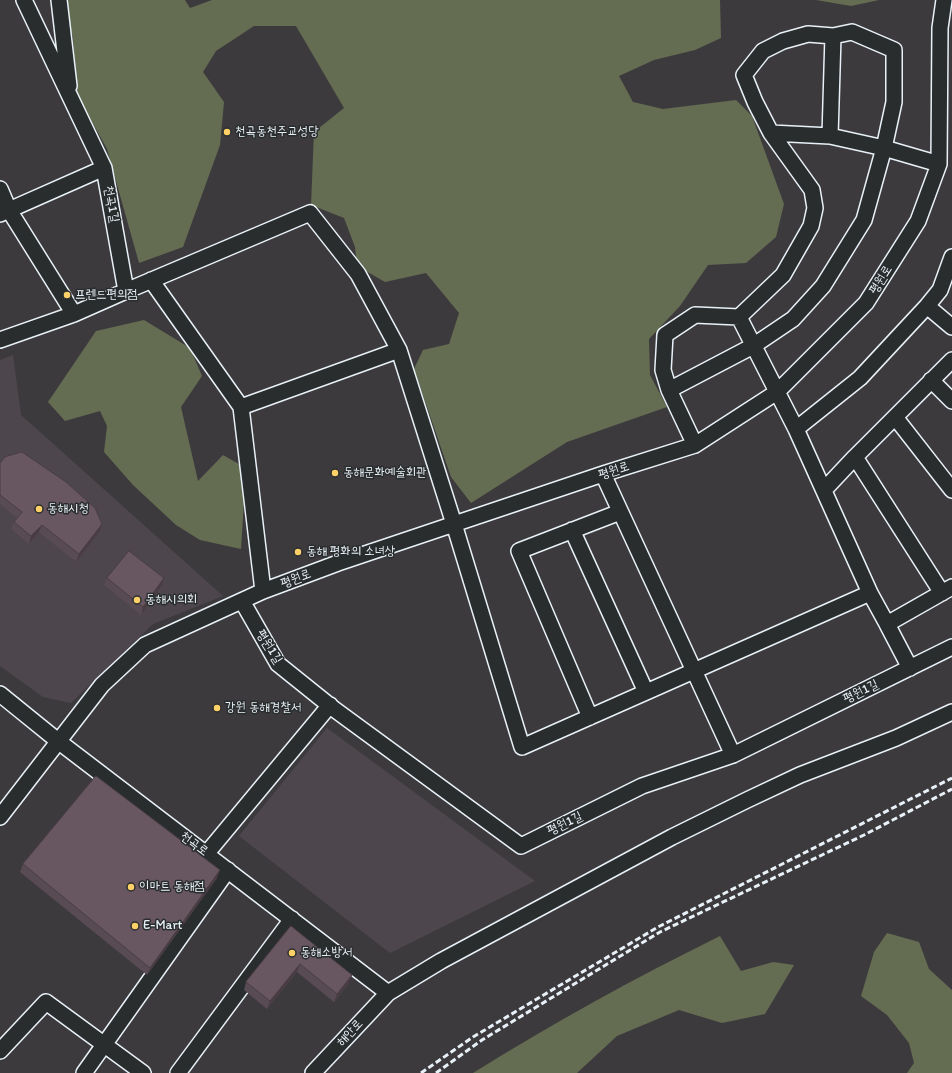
<!DOCTYPE html>
<meta charset="utf-8">
<style>
body{margin:0}
canvas{display:block;background:#3d3a3d}
</style>
<canvas width="952" height="1073"></canvas>
<script>
const g = document.querySelector('canvas').getContext('2d');
g.lineJoin = 'round';
function paint(path, color) {
  g.fillStyle = color;
  g.fill(path, 'evenodd');
}
function stroke(path, color, width, dash) {
  g.strokeStyle = color;
  g.lineWidth = width;
  g.lineCap = dash ? 'butt' : 'round';
  g.setLineDash(dash || []);
  g.stroke(path);
}
function write(font, color, halo, rows, align = 'center') {
  g.font = font + ' Itim,"Poor Story",sans-serif';
  g.lineWidth = 3;
  g.setLineDash([]);
  g.textBaseline = 'middle';
  g.strokeStyle = halo;
  g.fillStyle = color;
  for (const [text, x, y, turn = 0] of rows) {
    g.save();
    g.translate(x, y);
    g.rotate((+turn || 0) * Math.PI / 180);
    g.textAlign = isNaN(turn) ? turn : align;
    if (halo) g.strokeText(text, 0, 0);
    g.fillText(text, 0, 0);
    g.restore();
  }
}
paint(new Path2D(`
 M 13,355 L 21,415 L 223,596 L 153,624 L 71,703 L 43,697 L 0,666 L 0,360 Z
 M 327,728 L 535,881 L 390,953 L 239,836 Z`), '#4d464c');
paint(new Path2D(`
 M 51,0 L 185,0 L 190,8 L 212,0 L 720,0 L 721,38 L 695,50 L 654,60 L 619,76 L 633,102 L 663,109 L 736,100 L 752,116 L 784,204 L 776,237 L 746,263 L 708,265 L 680,306 L 649,339 L 650,375 L 667,407 L 567,442 L 471,503 L 451,477 L 414,369 L 423,350 L 449,344 L 459,313 L 426,273 L 385,282 L 357,266 L 355,247 L 344,218 L 311,205 L 314,132 L 344,108 L 296,26 L 254,26 L 216,51 L 203,72 L 224,102 L 220,145 L 183,247 L 139,263 L 107,149 L 75,91 L 73,36 Z
 M 816,0 L 879,0 L 851,6 Z
 M 144,320 L 190,348 L 202,376 L 181,407 L 198,481 L 223,455 L 244,467 L 244,501 L 241,549 L 200,540 L 176,525 L 133,485 L 104,452 L 107,426 L 100,411 L 65,421 L 48,402 L 96,331 Z
 M 887,933 L 919,942 L 929,969 L 952,990 L 952,1073 L 907,1073 L 914,1063 L 909,1043 L 887,1015 L 861,996 L 874,952 Z
 M 720,936 L 741,971 L 773,962 L 794,965 L 765,1014 L 722,1023 L 679,1010 L 617,1036 L 577,1073 L 473,1073 C 553,1023 635,978 720,936 Z`), '#646c52');
const minor = new Path2D(`
 M 59,0 L 69,86
 M 852,32 L 894,50 L 894,102 L 884,148 L 864,220 L 823,286 L 793,319 L 753,346 L 669,390 L 663,370 L 665,335 L 695,315 L 739,317 L 783,275 L 811,226 L 815,208 L 812,190 L 771,133 L 755,102 L 744,75 L 763,51 L 783,41 L 808,34 L 833,36 Z
 M 771,133 L 830,136 L 884,148 L 939,164
 M 830,136 L 833,36
 M 0,189 L 9,210 L 74,314
 M 0,214 L 104,168
 M 151,280 L 241,407 L 263,591
 M 126,291 L 310,213 L 358,274 L 399,350 L 454,524 L 522,747 L 870,593
 M 927,306 L 952,327
 M 739,317 L 796,429 L 870,593 L 887,624 L 952,587
 M 0,340 L 74,314 L 126,291 L 104,168 L 24,0
 M 931,380 L 952,401
 M 669,390 L 695,445
 M 241,407 L 399,350
 M 895,417 L 952,490
 M 796,429 L 860,378 L 927,306 L 940,290 L 952,257
 M 855,457 L 942,593
 M 603,474 L 733,755
 M 824,490 L 855,457 L 952,360
 M 572,530 L 646,692
 M 242,601 L 278,664 L 334,709 L 521,846 L 642,786 L 733,755 L 952,647
 M 887,624 L 910,668
 M 0,694 L 58,741 L 388,993
 M 590,717 L 519,551 L 620,512
 M 0,817 L 102,685 L 145,645 L 263,591 L 338,563 L 603,474 L 695,445 L 777,392 L 866,303 L 918,221 L 939,164 L 940,28 L 944,0
 M 207,853 L 330,705
 M 0,1051 L 46,1002 L 143,1073
 M 84,1073 L 228,870
 M 178,1073 L 292,919
 M 313,1073 L 388,993 L 441,961 L 672,837 L 747,800 L 800,775 L 896,738 L 952,712`);
stroke(minor, '#e8f1f8', 18);
stroke(minor, '#2a2d2e', 15);
stroke(new Path2D(`
 M 421,1073 L 473,1037 L 658,927 L 952,778
 M 436,1073 L 482,1040 L 660,932 L 864,835 L 952,789`), '#e8f1f8', 3, [6, 3]);
paint(new Path2D(`
 M 0,463 L 102,524 L 100,531 L 76,562 L 39,532 L 29,544 L 11,529 L 14,522 L 17,518 L 0,504 Z
 M 107,578 L 162,585 L 141,615 L 104,585 Z
 M 23,864 L 217,878 L 147,975 L 20,872 Z
 M 291,926 L 349,983 L 334,1002 L 297,972 L 267,1009 L 244,990 L 246,982 Z`), '#594b53');
paint(new Path2D(`
 M 102,524 L 100,531 L 76,562 L 79,554 Z
 M 42,525 L 39,532 L 29,544 L 31,536 Z
 M 164,578 L 162,585 L 141,615 L 143,607 Z
 M 220,870 L 217,878 L 147,975 L 150,968 Z
 M 300,964 L 297,972 L 267,1009 L 270,1001 Z
 M 352,975 L 349,983 L 334,1002 L 337,994 Z`), '#493d43');
const building = new Path2D(`
 M 22,452 L 66,482 L 95,508 L 102,524 L 79,554 L 42,525 L 31,536 L 14,522 L 22,512 L 0,495 L 0,463 L 5,457 Z
 M 129,551 L 164,578 L 143,607 L 107,578 Z
 M 96,776 L 220,870 L 150,968 L 23,864 Z
 M 291,926 L 352,975 L 337,994 L 300,964 L 270,1001 L 246,982 Z`);
paint(building, '#685760');
stroke(building, '#493d43', 1);
for (const [x, y, r, color] of [
 [227,132,4,"#ffd166"],
 [67,295,4,"#ffd166"],
 [335,473,4,"#ffd166"],
 [39,509,4,"#ffd166"],
 [298,552,4,"#ffd166"],
 [137,600,4,"#ffd166"],
 [217,708,4,"#ffd166"],
 [131,887,4,"#ffd166"],
 [135,926,4,"#ffd166"],
 [292,953,4,"#ffd166"]
]) {
  const dot = new Path2D();
  dot.arc(x, y, r, 0, 2 * Math.PI);
  g.fillStyle = color;
  g.fill(dot);
  stroke(dot, '#2a2d2e', 1.5);
}
write('13px', '#e8f1f8', '#2a2d2e', [
 ["천곡동천주교성당",235,132],
 ["프렌드편의점",75,295],
 ["동해문화예술회관",343,473],
 ["동해시청",47,509],
 ["동해 평화의 소녀상",306,552],
 ["동해시의회",145,600],
 ["강원 동해경찰서",225,708],
 ["이마트 동해점",139,887],
 ["E-Mart",143,926],
 ["동해소방서",300,953]
], 'left');
write('13px', '#e8f1f8', '#2a2d2e', [
 ["천곡1길",111,204,80],
 ["평원로",881,280,-58],
 ["평원로",614,471,-18],
 ["평원로",296,579,-21],
 ["평원1길",269,647,58],
 ["평원1길",861,692,-26],
 ["평원1길",565,824,-26],
 ["천곡로",194,844,37],
 ["해안로",350,1033,-47]
]);
</script>
